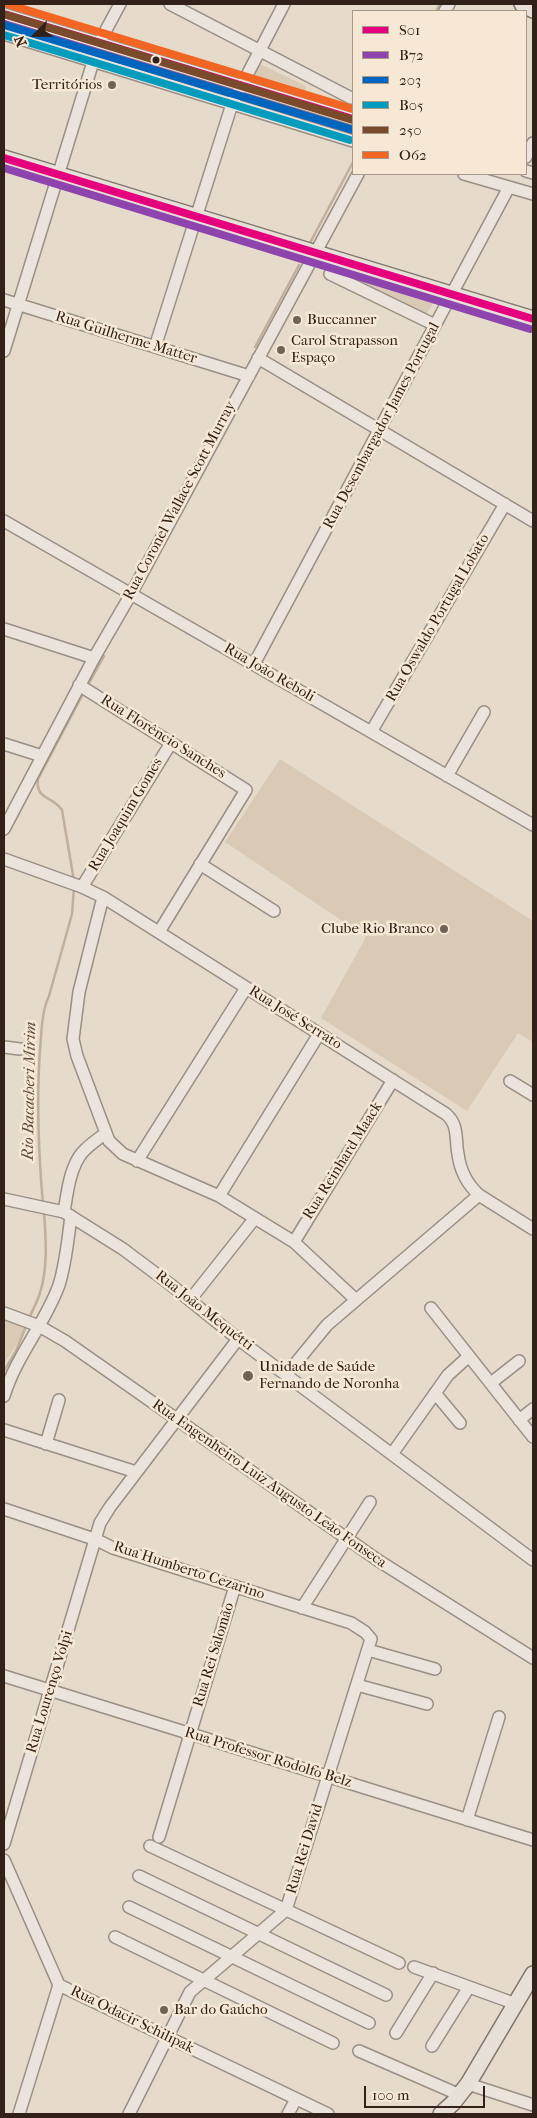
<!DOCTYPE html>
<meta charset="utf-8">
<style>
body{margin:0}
#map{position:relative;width:537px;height:2118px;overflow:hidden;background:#e6daca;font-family:"IM FELL French Canon",serif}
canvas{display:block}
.frame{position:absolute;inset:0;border:5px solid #322118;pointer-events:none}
.legend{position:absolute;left:352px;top:10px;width:175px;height:165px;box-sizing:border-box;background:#f6e8d5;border:1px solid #a89889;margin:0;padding:6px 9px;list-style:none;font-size:15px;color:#322118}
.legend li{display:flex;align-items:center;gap:10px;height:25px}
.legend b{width:25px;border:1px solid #a89889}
.north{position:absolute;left:10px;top:10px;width:50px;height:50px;-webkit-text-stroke:4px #f6e8d5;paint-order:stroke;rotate:247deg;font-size:14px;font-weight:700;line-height:20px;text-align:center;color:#322118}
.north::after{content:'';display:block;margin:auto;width:18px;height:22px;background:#322118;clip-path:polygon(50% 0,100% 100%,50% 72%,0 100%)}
.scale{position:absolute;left:364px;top:2086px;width:121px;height:22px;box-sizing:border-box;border:2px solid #322118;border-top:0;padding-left:6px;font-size:15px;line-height:18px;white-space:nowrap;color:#322118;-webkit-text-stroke:4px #f6e8d5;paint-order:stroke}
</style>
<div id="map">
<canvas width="537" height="2118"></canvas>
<div class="frame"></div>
<ul class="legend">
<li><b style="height:6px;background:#e5007d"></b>S01</li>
<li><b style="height:6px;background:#8e44ad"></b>B72</li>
<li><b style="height:6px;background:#0065bd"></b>203</li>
<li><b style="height:6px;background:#059bbc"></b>B05</li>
<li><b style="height:6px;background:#7a4b2a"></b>250</li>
<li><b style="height:6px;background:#f26522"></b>O62</li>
</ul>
<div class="north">N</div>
<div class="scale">100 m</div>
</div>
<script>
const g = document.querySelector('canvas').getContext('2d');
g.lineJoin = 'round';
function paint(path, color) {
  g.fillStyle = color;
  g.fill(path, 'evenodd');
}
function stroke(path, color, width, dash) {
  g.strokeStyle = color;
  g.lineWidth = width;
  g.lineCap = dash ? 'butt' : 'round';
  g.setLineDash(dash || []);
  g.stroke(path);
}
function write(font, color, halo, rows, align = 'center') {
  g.font = font + ' "IM FELL French Canon",serif';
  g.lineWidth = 5;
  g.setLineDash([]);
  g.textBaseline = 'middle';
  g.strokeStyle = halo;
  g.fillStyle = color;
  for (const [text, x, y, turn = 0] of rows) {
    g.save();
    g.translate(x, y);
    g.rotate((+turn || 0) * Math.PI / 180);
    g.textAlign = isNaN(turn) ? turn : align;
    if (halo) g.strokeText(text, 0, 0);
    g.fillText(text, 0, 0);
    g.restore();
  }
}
paint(new Path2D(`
 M 258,63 L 302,84 L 306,87 L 305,95 L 300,96 L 252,80 Z
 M 339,272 L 435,300 L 426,315 Z
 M 280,759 L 533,921 L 533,1042 L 518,1033 L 467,1111 L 321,1018 L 366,937 L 225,842 Z
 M 4,1318 L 26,1328 L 19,1341 L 4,1363 Z`), '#dacab5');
stroke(new Path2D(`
 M 436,11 L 440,4
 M 310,243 L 353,162
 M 255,347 L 299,265
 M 87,687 L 104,656
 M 74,881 L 62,810 C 53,796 35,800 38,779 L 84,692
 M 43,1204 C 38,1148 36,1093 41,1037 C 42,1023 43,1009 49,996 L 72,914 L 74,887
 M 29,1318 C 33,1310 37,1302 40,1293 C 48,1268 46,1238 44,1212
 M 4,1371 L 16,1351 L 26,1326`), '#c0af9a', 2.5);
const minor = new Path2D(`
 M 170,4 L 351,98
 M 445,11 L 449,4
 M 4,14 L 353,119
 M 4,34 L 353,141
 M 99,43 L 120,4
 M 526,157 L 533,143
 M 526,171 L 533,173
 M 464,174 L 533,194
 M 330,274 L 435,325
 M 4,300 L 249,376
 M 155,347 L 232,104 L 284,4
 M 4,351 L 93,62
 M 258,358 L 533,521
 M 4,521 L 533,825
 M 4,629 L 94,658
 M 254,664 L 509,187
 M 79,685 L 246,790 L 159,932
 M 371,732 L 505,504
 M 4,744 L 42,756
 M 447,776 L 484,712
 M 4,829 L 94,658 L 131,594 L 358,174
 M 4,859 L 82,887 L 103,897 L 446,1114 C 459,1125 455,1139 458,1154 C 460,1170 467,1184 479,1195 L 533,1229
 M 200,864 L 274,911
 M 82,887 L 171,743
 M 103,897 L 79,992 L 73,1039 L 77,1056 L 109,1141 L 123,1154 L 219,1196 L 294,1242 L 355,1299
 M 4,1047 L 20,1049
 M 510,1081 L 533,1095
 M 137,1161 L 246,988
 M 219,1196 L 319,1034
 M 4,1199 L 64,1212 L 123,1249 L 171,1285 L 238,1339 L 533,1560
 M 64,1212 C 67,1195 69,1173 79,1157 C 85,1147 97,1140 106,1133
 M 294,1242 L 393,1080
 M 190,1300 L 255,1218
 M 431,1308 L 533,1437
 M 4,1313 L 39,1326 L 65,1341 L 379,1561 L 533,1658
 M 286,1375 L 327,1325 L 479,1195
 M 491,1383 L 519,1361
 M 435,1393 L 460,1423
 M 4,1396 C 16,1356 45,1324 59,1285 C 66,1263 68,1238 71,1216
 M 519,1420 L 533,1409
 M 4,1430 L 136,1472
 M 46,1444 L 59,1400
 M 392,1454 L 448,1375 L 469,1356
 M 4,1509 L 97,1540 L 113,1548 L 351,1623 L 365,1632 L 371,1639 L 286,1910 L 190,1992 L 129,2114
 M 302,1608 L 370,1502
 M 368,1650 L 435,1669
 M 4,1676 L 533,1840
 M 357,1685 L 427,1704
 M 467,1820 L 499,1717
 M 159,1837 L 235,1586
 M 4,1844 L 100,1523 L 110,1507 L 238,1339
 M 150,1846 L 399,1963
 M 4,1860 L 59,1985 L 328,2114
 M 139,1876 L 386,1995
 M 129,1907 L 369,2023
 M 115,1937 L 333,2043
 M 414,1967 L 516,2004
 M 396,2033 L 433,1973
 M 432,2046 L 469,1987
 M 359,2051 L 460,2095
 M 468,2084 L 533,2105
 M 19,2114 L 59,1985
 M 288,2114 L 296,2099`);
const major = new Path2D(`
 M 522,4 L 533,10
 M 4,158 L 533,319
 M 441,2114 L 453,2103 L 468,2084 L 533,1974`);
stroke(minor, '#988f85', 14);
stroke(major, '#7f766c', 18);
stroke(minor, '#eae4dd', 11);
stroke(major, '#e7e0d7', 15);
stroke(new Path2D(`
 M 4,14 L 353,119
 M 4,158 L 533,319`), '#e5007d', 8);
stroke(new Path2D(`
 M 4,24 L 350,129
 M 4,168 L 530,329`), '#8e44ad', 8);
stroke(new Path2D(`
 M 4,25 L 353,130`), '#0065bd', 8);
stroke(new Path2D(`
 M 4,35 L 350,140`), '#059bbc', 8);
stroke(new Path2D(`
 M 7,15 L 353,120`), '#7a4b2a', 8);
stroke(new Path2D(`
 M 7,4 L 353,109`), '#f26522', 8);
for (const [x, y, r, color] of [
 [156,60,4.5,"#322118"],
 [112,85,5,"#716256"],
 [297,320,5,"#716256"],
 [281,350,5,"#716256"],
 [444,929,5,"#716256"],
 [248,1376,6,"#716256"],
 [164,2010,5,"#716256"]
]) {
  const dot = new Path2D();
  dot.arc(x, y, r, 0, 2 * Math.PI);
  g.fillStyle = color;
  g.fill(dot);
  stroke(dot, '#f6e8d5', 2);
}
write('15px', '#322118', '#f6e8d5', [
 ["Territórios",102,85,"right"],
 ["Buccanner",307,320],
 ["Carol Strapasson",291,341],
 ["Espaço",291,358],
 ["Clube Rio Branco",434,929,"right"],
 ["Unidade de Saúde",259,1367],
 ["Fernando de Noronha",259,1384],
 ["Bar do Gaúcho",174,2010]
], 'left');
write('15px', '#322118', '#f6e8d5', [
 ["Rua Guilherme Matter",126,338,17],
 ["Rua Desembargador James Portugal",382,426,-62],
 ["Rua Coronel Wallace Scott Murray",180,501,-62],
 ["Rua Oswaldo Portugal Lobato",438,618,-60],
 ["Rua João Reboli",269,673,30],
 ["Rua Florêncio Sanches",163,737,32],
 ["Rua Joaquim Gomes",126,815,-59],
 ["Rua José Serrato",295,1018,32],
 ["Rua Reinhard Maack",343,1161,-58],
 ["Rua João Mequétti",204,1311,38],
 ["Rua Engenheiro Luiz Augusto Leão Fonseca",269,1484,35],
 ["Rua Humberto Cezarino",189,1571,18],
 ["Rua Rei Salomão",214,1655,-73],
 ["Rua Lourenço Volpi",50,1692,-73],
 ["Rua Professor Rodolfo Belz",268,1758,17],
 ["Rua Rei David",305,1849,-73],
 ["Rua Odacir Schilipak",132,2020,26]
]);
write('italic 16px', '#5e4c3e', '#f6e8d5', [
 ["Rio Bacacheri Mirim",30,1091,-89]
]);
</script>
